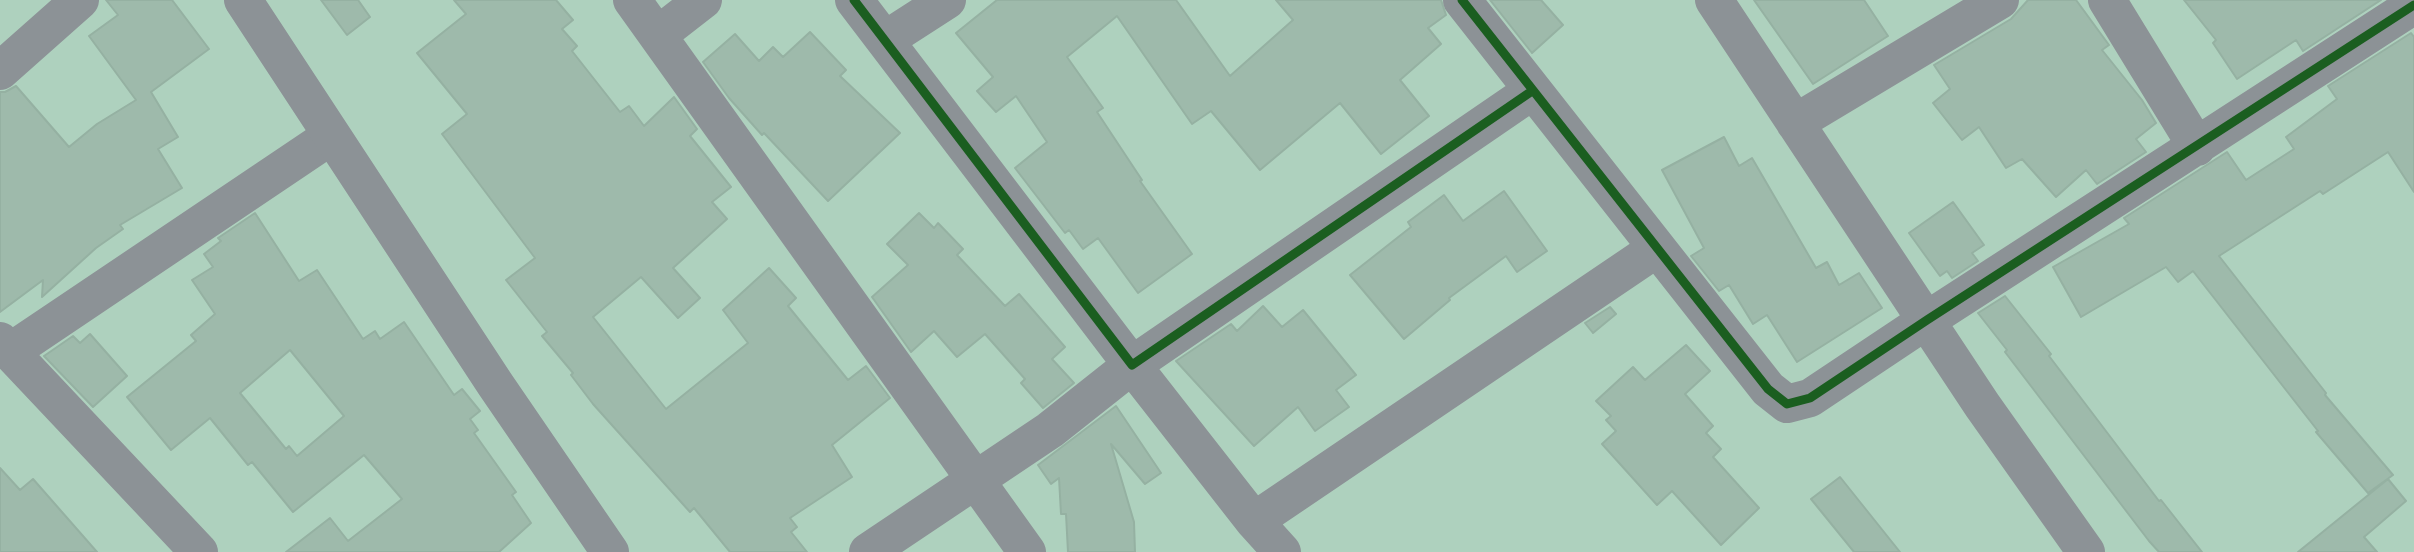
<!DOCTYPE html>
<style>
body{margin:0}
canvas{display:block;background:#aed1be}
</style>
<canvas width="2414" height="552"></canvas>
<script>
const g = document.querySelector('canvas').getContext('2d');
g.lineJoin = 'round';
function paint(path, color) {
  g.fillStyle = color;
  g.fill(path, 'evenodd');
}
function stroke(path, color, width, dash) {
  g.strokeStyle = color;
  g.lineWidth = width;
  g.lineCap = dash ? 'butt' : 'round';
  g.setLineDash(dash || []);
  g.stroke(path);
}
const building = new Path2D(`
 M 106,0 L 172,0 L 209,49 L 151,92 L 178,137 L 158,149 L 182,188 L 120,225 L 123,229 L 96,248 L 42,297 L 43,280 L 0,312 L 0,92 L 5,92 L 16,86 L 69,147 L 97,124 L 136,100 L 89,36 L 118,15 Z
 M 321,0 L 358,0 L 370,17 L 347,35 Z
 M 454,0 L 556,0 L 573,20 L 562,29 L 577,46 L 572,51 L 620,112 L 629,106 L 644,126 L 674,97 L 697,129 L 690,136 L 731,187 L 712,202 L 727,219 L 673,268 L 700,298 L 678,318 L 641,277 L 593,317 L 666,409 L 748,343 L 723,310 L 769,268 L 796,298 L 788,306 L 848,380 L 866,366 L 890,398 L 832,445 L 852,477 L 790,518 L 797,527 L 791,532 L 807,552 L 730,552 L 694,508 L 690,512 L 593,404 L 571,375 L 573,373 L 542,336 L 547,332 L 506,280 L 535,258 L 442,134 L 467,114 L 417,53 L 466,14 Z
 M 997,0 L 1176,0 L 1230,76 L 1293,20 L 1276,0 L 1441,0 L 1446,15 L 1428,28 L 1441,44 L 1400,80 L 1429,116 L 1381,154 L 1340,103 L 1260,170 L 1211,111 L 1192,124 L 1117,16 L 1067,57 L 1103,108 L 1097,112 L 1142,180 L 1140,181 L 1192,254 L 1138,293 L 1098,238 L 1083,249 L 1069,230 L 1065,233 L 1015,168 L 1047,142 L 1016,96 L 996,112 L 977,91 L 993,77 L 956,33 Z
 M 1490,0 L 1541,0 L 1563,25 L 1532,53 Z
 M 1754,0 L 1864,0 L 1888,36 L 1813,84 Z
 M 2028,0 L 2076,0 L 2109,45 L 2102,50 L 2142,100 L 2156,123 L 2136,139 L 2146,152 L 2097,184 L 2086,170 L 2056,197 L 2022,159 L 2006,168 L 1979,127 L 1962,140 L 1933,103 L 1950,89 L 1934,65 L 2011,19 Z
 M 2184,0 L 2381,0 L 2303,51 L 2296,40 L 2237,79 L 2213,43 L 2216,40 Z
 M 810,32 L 846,70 L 840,76 L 900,133 L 828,201 L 764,133 L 762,135 L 729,98 L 703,62 L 735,34 L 759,61 L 773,47 L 783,57 Z
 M 2411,33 L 2414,37 L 2414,192 L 2388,152 L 2323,194 L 2320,191 L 2219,256 L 2326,393 L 2325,395 L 2393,475 L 2368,493 L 2316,432 L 2318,431 L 2193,271 L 2178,282 L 2166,267 L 2081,317 L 2053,267 L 2129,224 L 2124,218 L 2227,152 L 2246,180 L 2294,149 L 2286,137 L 2337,99 L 2328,86 Z
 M 1724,137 L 1739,166 L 1752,158 L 1816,268 L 1827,262 L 1839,285 L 1859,273 L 1882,308 L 1797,362 L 1767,315 L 1753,324 L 1729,285 L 1719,291 L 1691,256 L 1704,248 L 1662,170 Z
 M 1504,191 L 1547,251 L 1517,272 L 1506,256 L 1449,298 L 1450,300 L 1404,339 L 1350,275 L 1411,227 L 1408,222 L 1444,195 L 1463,221 Z
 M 1953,202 L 1984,245 L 1972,253 L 1978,261 L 1952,278 L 1947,271 L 1940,276 L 1909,233 Z
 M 255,213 L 299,281 L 317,270 L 363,339 L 375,331 L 380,339 L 404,322 L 454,395 L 462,389 L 480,411 L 470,419 L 478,430 L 474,433 L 516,492 L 512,495 L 531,523 L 499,552 L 286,552 L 330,518 L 348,541 L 402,499 L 364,455 L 293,512 L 252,462 L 248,465 L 210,418 L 171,450 L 127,397 L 196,341 L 191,335 L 215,314 L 192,280 L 213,267 L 204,254 L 221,241 L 218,238 ZM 290,350 L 344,416 L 297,456 L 289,446 L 286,449 L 240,393 Z
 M 919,213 L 934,228 L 938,223 L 963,249 L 957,255 L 1005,306 L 1019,294 L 1065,347 L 1052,359 L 1074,383 L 1043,408 L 1021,383 L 1025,379 L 985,334 L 957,357 L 934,331 L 911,352 L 872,297 L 908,265 L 887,244 Z
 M 2005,296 L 2051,354 L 2049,356 L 2159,501 L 2161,500 L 2202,552 L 2159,552 L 2149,541 L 2005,352 L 2007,350 L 1978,313 Z
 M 1263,306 L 1282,327 L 1303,310 L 1356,375 L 1336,390 L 1349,407 L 1315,431 L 1298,407 L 1254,446 L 1176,361 L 1231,324 L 1237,331 Z
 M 1610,307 L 1616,314 L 1593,333 L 1585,323 Z
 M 90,334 L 127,376 L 93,407 L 44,356 L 73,336 L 80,343 Z
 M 1686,345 L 1710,371 L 1685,394 L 1713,426 L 1706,433 L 1721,449 L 1713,457 L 1759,508 L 1721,545 L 1672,491 L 1657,505 L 1602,444 L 1616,431 L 1606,420 L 1611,416 L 1596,401 L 1633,367 L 1645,380 Z
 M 1116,406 L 1161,473 L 1145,484 L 1111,444 L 1134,522 L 1135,552 L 1068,552 L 1066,514 L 1061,514 L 1059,478 L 1051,484 L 1038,465 Z
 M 0,468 L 20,490 L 33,479 L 97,552 L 0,552 Z
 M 1840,477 L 1900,552 L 1854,552 L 1811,499 Z
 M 2388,479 L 2406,501 L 2364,537 L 2377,552 L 2298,552 Z`);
paint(building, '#9ebaab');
stroke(building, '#95b1a2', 2);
stroke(new Path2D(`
 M 632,0 L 1027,552
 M 854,0 L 1132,365 L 1532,91
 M 1462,0 L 1768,389 L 1787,404 L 1810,398 L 1927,320 L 2414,5
 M 1714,0 L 1982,405 L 2086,552
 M 2107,0 L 2197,147
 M 658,35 L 703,0
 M 885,40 L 947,0
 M 0,71 L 80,0
 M 1795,123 L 2000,0
 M 0,341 L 199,552
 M 10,352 L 331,136
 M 1254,521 L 1656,249
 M 868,552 L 1050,430 L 1132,365 L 1254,521 L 1282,552`), '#8c9296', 38);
stroke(new Path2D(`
 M 243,0 L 495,384 L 610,552`), '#8c9296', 38);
stroke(new Path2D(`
 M 854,0 L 1132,365 L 1532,91
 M 1462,0 L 1768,389 L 1787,404 L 1810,398 L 1927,320 L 2414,5`), '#1b5e20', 9);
</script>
